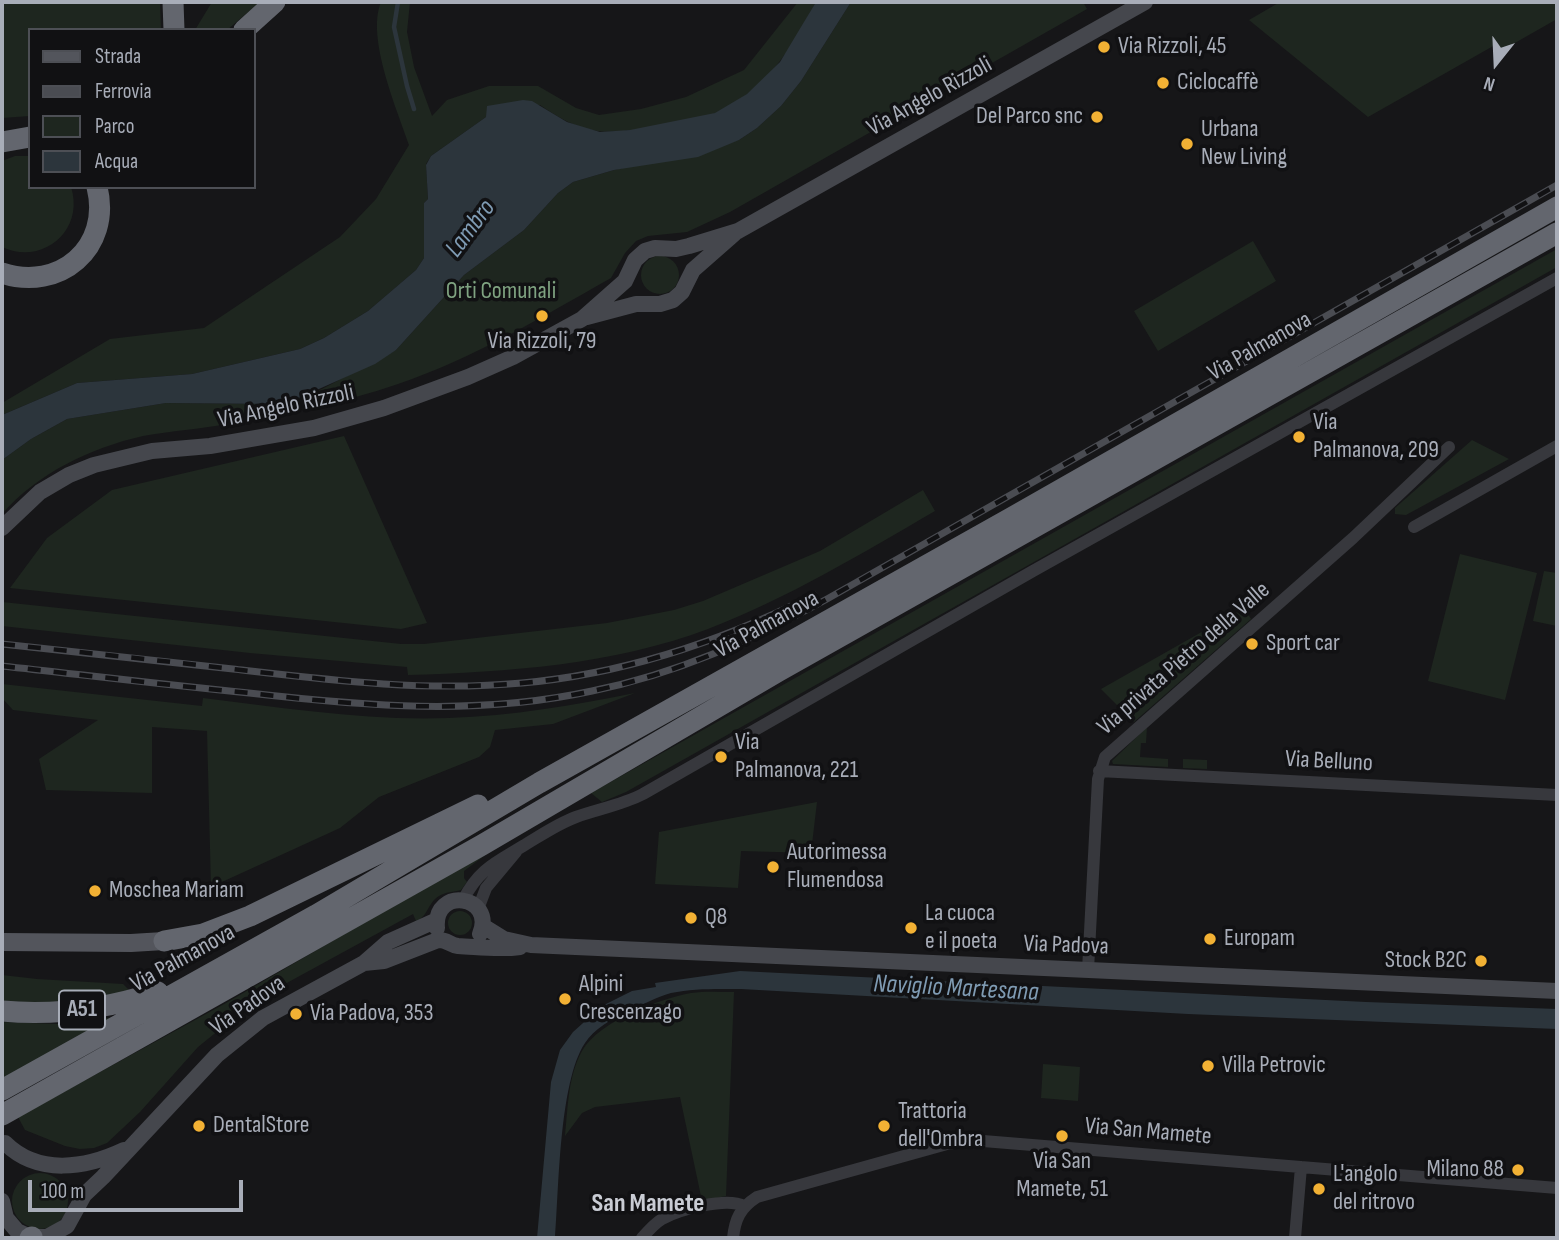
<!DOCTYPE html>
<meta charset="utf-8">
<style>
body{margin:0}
#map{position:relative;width:1559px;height:1240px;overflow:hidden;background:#161618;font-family:"Sofia Sans Condensed",sans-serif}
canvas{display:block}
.frame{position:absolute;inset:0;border:4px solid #a8adb8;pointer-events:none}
.legend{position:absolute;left:28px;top:28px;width:228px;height:161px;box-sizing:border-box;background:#111113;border:2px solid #4d4f55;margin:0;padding:9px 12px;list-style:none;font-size:21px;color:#a8adb8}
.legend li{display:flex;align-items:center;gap:14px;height:35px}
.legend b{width:35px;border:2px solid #4d4f55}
.north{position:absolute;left:1461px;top:28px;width:70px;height:70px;-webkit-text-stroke:5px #111113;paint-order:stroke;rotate:198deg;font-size:19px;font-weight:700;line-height:28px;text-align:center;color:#a8adb8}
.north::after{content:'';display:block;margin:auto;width:24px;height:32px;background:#a8adb8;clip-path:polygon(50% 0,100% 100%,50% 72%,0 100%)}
.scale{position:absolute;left:28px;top:1180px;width:215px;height:32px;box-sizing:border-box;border:4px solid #a8adb8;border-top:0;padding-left:9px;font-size:21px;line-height:24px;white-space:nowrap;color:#a8adb8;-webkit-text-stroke:5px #111113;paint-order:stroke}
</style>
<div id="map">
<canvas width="1559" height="1240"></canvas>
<div class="frame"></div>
<ul class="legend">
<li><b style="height:9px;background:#53555c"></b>Strada</li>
<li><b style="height:9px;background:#4a4c52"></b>Ferrovia</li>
<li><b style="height:19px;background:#1e261f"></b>Parco</li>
<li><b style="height:19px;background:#2c353c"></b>Acqua</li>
</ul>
<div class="north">N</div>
<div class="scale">100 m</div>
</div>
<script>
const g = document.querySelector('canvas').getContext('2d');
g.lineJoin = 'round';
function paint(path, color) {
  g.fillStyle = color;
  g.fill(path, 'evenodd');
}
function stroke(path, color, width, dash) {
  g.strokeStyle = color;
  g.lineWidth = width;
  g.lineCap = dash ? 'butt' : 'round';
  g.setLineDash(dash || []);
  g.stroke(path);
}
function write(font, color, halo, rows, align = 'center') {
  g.font = font + ' "Sofia Sans Condensed",sans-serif';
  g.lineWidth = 7;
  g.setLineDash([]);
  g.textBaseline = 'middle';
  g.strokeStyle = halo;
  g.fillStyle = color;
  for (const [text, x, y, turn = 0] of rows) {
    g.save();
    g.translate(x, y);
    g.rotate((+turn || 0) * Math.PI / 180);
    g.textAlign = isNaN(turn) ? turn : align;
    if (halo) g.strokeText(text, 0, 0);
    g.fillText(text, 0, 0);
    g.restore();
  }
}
paint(new Path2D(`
 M 2,2 L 160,2 L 161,30 L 30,30 L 30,116 L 2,118 Z
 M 212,2 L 260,2 L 227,30 L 195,30 Z
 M 381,2 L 410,2 L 407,32 L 414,67 L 432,116 L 447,100 L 489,86 L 538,86 L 576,108 L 599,115 L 641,109 L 686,97 L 744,70 L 798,2 L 816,2 C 805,21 794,44 780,61 C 766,80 744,99 723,110 C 703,121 620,135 597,131 C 575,128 558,117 540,105 L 486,117 L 431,156 L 426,164 L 428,199 L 424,203 L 424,258 L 416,270 L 368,311 L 324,338 L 300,349 L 192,374 L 77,383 L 2,415 L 2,403 L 110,339 L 204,328 L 340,237 L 376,199 L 409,145 C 397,109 366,38 381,2 Z
 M 851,2 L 1083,2 L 1087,9 L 730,212 L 687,232 L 648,236 L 636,241 L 625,253 L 611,278 C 542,317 474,358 398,384 C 344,403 284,413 227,424 C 200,429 171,431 143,436 C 90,448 38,473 2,514 L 2,460 L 31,439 L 67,419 L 166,403 L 272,404 L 292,401 L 322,389 L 396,350 L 464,275 L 524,230 L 558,193 L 573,182 L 614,170 L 739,140 L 757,128 L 781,106 L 801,81 Z
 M 1280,2 L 1557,2 L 1557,19 L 1499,52 L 1495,45 L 1368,117 L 1249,20 Z
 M 15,156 L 30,156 L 30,187 L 71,187 C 85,231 42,266 2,247 L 2,161 Z
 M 1253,241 L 1276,281 L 1158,351 L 1134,311 Z
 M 1557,249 L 1557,267 L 626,792 L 602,802 L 591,793 Z
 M641 275a19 19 0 1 1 38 0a19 19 0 1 1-38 0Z
 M 344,436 L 427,623 L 401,629 L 10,588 L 47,538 L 112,490 Z
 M 1472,440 L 1509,459 L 1406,515 L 1395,514 L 1395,508 Z
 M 923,490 L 935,511 C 861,554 788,598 708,629 C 612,665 508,672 408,675 L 407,667 L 250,653 L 2,626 L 2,602 L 401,644 L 424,644 L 607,623 L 674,610 L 703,601 L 820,551 Z
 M 1460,554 L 1537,573 L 1505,700 L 1428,681 Z
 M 1544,571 L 1557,573 L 1557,626 L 1533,621 Z
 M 1244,608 L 1251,619 L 1134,722 L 1101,689 Z
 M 2,684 L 202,706 L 203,698 C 285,708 367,721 449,718 C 512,716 574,705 635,693 L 553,724 L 495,730 L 490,747 L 479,757 L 379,797 L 340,828 L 211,887 L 207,731 L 152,727 L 152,793 L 46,790 L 39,759 L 98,720 L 13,710 L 2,698 Z
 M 1147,727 L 1146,743 L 1141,743 L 1140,757 L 1168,759 L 1168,767 L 1113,764 L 1112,761 Z
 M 1183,759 L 1207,760 L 1207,769 L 1183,768 Z
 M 817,802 L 811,853 L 741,851 L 738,888 L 655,884 L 659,832 Z
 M 504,841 L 464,871 L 464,878 L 467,882 L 461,890 C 454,892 445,892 439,896 C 428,902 428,917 416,921 L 413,914 L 274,990 L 245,1009 L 198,1047 L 140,1112 L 107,1143 L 94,1148 L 80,1149 L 65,1146 L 25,1130 L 18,1117 L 226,1003 Z
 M448 923a12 12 0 1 1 24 0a12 12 0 1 1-24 0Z
 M 2,975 L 37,979 L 123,984 L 130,991 L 75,1002 L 2,1002 Z
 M 734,992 L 726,1196 L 702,1201 L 680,1097 L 595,1107 L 582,1113 L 565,1136 C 568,1107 568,1076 582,1051 C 599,1021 659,999 691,993 C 705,991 720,992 734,992 Z
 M 115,1017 L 2,1081 L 2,1022 L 58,1024 Z
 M 1043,1064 L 1080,1067 L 1078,1101 L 1041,1098 Z
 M12 1201a28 28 0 1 1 56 0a28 28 0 1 1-56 0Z`), '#1e261f');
paint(new Path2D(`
 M 816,2 L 851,2 L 801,81 L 781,106 L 757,128 L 739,140 L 698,157 L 614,170 L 573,182 L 558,193 L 524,230 L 464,275 L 396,350 L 375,364 L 292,401 L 272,404 L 166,403 L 67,419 L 31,439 L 2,460 L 2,415 L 77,383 L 192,374 L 300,349 L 324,338 L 368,311 L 416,270 L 424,258 L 424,203 L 428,199 L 426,165 L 431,156 L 486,117 L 487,106 L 523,100 L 532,101 L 567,122 L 600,132 L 630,130 L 715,113 L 747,94 L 780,62 Z
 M 740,971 L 1366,1002 L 1557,1009 L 1557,1029 L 1188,1014 L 741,989 C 718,989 694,988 671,993 C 656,997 642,1005 627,1012 C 611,1019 594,1029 585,1043 C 559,1082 559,1190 555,1238 L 537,1238 L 551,1082 L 560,1050 L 573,1032 L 602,1006 L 632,991 L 656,987 L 655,983 Z`), '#2c353c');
stroke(new Path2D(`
 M 398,2 L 394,27 L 407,86 L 414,109`), '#2c353c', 4.5);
stroke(new Path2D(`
 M 1414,527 L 1557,446
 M 1099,771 L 1557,795
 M 463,900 C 479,869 495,863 523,846 C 540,836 557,824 576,817 C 598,809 622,805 643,794 L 1033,571 L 1557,278
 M 478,909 L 486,888 L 516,852
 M 1088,970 L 1098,779 L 1105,757 L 1353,538 L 1449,447
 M 642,1238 C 648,1231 654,1224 662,1219 C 680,1209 727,1197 744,1206
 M 733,1238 C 735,1219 740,1208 757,1197 L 947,1144 L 971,1140 L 1557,1188
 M 1295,1238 L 1301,1167`), '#37383d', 12);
stroke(new Path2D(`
 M 587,317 L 636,304 L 660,304 L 673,300 L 682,292 L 693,270 L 734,234
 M 2,528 L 40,492 L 69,475 L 94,465 L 152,451 L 210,446 L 314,428 L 384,408 L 468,377 L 513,357 L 582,319 L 625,281 L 635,260 L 645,251 L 655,248 L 676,249 L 689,246 L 738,231 L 1145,2
 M 483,926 L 504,939 L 531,945 L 1557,991
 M 437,928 C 433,886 496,895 480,934
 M 364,963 L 384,961 L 438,940 C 446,939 450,945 458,946 C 479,947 499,950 520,947
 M 5,1143 C 38,1176 86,1168 124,1150
 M 2,1201 L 6,1218 L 17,1231 L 30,1237 L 47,1237 L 67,1226 L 84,1195 L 103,1177 L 217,1055 L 263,1018 L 364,963 L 388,942 L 437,920`), '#45474d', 16);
stroke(new Path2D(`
 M 2,942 L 131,943 L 164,941`), '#53555c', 18);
stroke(new Path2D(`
 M 173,2 L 174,30
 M 244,30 L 275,2
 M 2,142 L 30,137
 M 2,273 C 59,292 112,248 97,187
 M 164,941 L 203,934 L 250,916 L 478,805
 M 2,1011 C 56,1016 106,1009 158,992
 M 2,1090 L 316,915 L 539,783 L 1011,518 L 1557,207
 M 2,1115 L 482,845 L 779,671 L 1557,233
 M 30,1238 L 32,1237`), '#63666e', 21);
const rail = new Path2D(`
 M 2,644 C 79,652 156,660 233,669 C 329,680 425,692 522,683 C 625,674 722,641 814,595
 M 2,666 C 84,675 167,685 249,693 C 364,706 477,716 592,691 C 676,674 752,640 827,599 L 1557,185`);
stroke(rail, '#4a4c52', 7);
stroke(rail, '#111113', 4.5, [13]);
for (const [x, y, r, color] of [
 [1104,47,7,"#f2b134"],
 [1163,83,7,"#f2b134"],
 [1097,117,7,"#f2b134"],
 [1187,144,7,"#f2b134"],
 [542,316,7,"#f2b134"],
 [1299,437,7,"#f2b134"],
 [1252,644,7,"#f2b134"],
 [721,757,7,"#f2b134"],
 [773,867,7,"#f2b134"],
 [95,891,7,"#f2b134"],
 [691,918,7,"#f2b134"],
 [911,928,7,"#f2b134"],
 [1210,939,7,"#f2b134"],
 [1481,961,7,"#f2b134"],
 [565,999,7,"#f2b134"],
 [296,1014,7,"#f2b134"],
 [1208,1066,7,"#f2b134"],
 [199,1126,7,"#f2b134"],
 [884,1126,7,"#f2b134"],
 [1062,1136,7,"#f2b134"],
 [1518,1170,7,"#f2b134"],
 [1319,1189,7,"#f2b134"]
]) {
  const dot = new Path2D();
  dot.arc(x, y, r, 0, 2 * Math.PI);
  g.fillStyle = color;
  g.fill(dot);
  stroke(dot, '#111113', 2.5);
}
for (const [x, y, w] of [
 [82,1010,46]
]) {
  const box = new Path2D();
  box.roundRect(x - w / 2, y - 19.5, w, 39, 5);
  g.fillStyle = '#111113';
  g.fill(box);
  stroke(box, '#a8adb8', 2);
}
write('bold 23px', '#a8adb8', null, [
 ["A51",82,1010]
]);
write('24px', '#a8adb8', '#111113', [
 ["Via Rizzoli, 45",1118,47],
 ["Ciclocaffè",1177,83],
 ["Del Parco snc",1083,117,"right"],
 ["Urbana",1201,130],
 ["New Living",1201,158],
 ["Via Rizzoli, 79",542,342,"center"],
 ["Via",1313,423],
 ["Palmanova, 209",1313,451],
 ["Sport car",1266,644],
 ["Via",735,743],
 ["Palmanova, 221",735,771],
 ["Autorimessa",787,853],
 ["Flumendosa",787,881],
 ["Moschea Mariam",109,891],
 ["La cuoca",925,914],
 ["e il poeta",925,942],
 ["Q8",705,918],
 ["Europam",1224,939],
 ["Stock B2C",1467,961,"right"],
 ["Alpini",579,985],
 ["Crescenzago",579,1013],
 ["Via Padova, 353",310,1014],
 ["Villa Petrovic",1222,1066],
 ["Trattoria",898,1112],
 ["dell'Ombra",898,1140],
 ["DentalStore",213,1126],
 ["Via San",1062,1162,"center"],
 ["Mamete, 51",1062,1190,"center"],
 ["Milano 88",1504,1170,"right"],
 ["L'angolo",1333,1175],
 ["del ritrovo",1333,1203]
], 'left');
write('24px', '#a8adb8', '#111113', [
 ["Via Angelo Rizzoli",930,97,-29],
 ["Via Palmanova",1260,347,-30],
 ["Via Angelo Rizzoli",286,407,-12],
 ["Via Palmanova",767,625,-29],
 ["Via privata Pietro della Valle",1184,659,-41],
 ["Via Belluno",1329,762,3],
 ["Via Padova",1066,946,2],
 ["Via Palmanova",183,959,-29],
 ["Via Padova",248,1006,-35],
 ["Via San Mamete",1148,1132,5]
]);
write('24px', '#7fa381', '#111113', [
 ["Orti Comunali",501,292]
]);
write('italic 26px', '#7f9bb3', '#111113', [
 ["Lambro",471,229,-53],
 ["Naviglio Martesana",956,989,3]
]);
write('bold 26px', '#c9ccd4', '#111113', [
 ["San Mamete",648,1204]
]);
</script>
